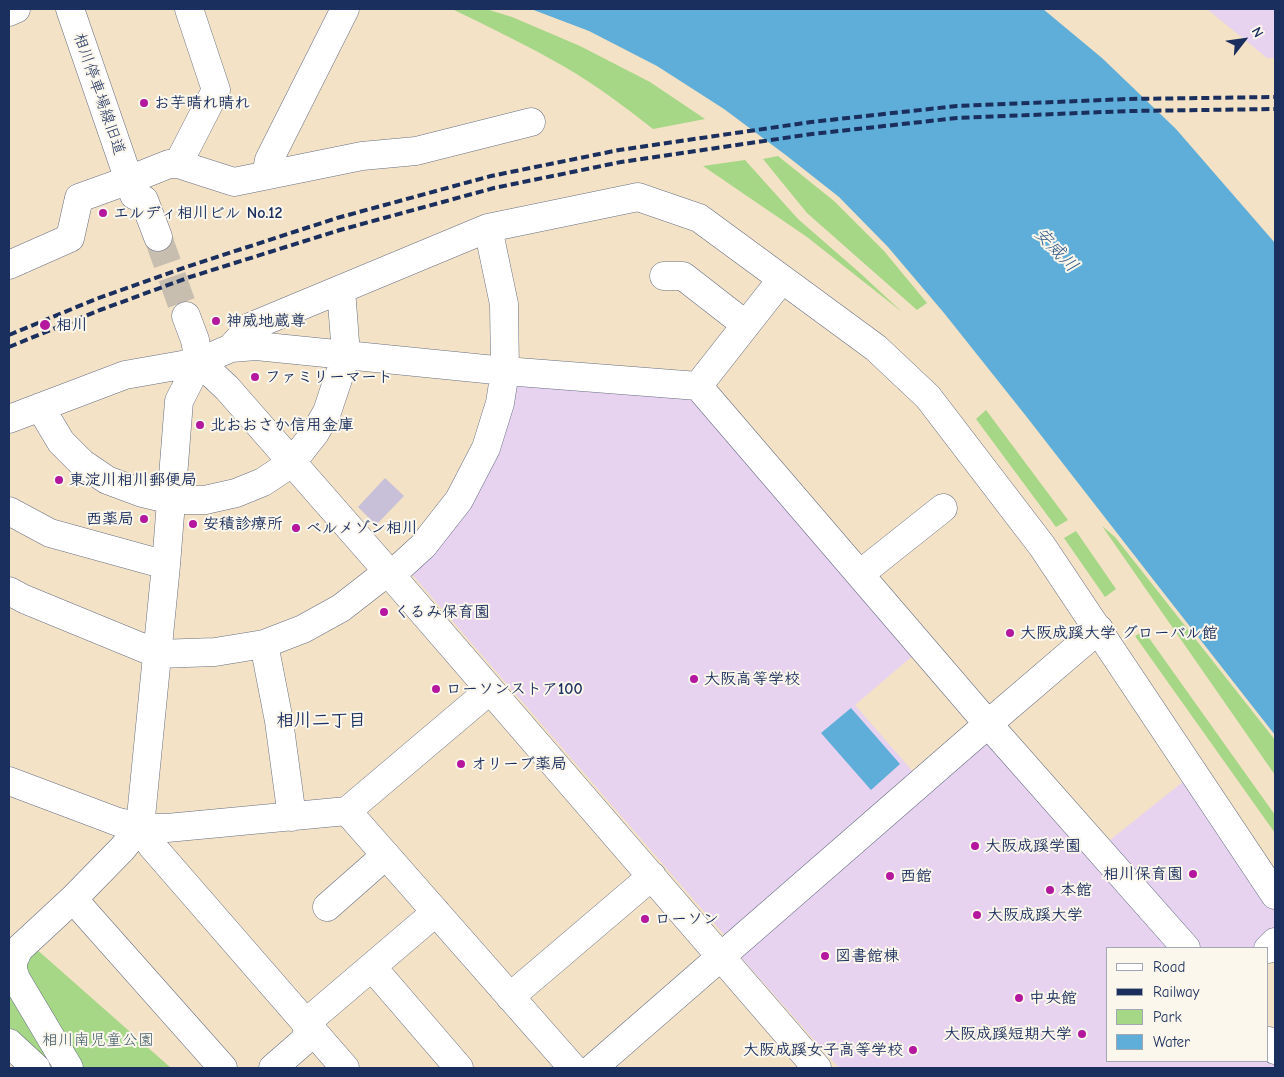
<!DOCTYPE html>
<meta charset="utf-8">
<style>
body{margin:0}
#map{position:relative;width:1284px;height:1077px;overflow:hidden;background:#f3e2c5;font-family:"Comic Neue",sans-serif}
canvas{display:block}
.frame{position:absolute;inset:0;border:10px solid #1b2f5e;pointer-events:none}
.legend{position:absolute;left:1106px;top:947px;width:162px;height:115px;box-sizing:border-box;background:#fbf7ec;border:1px solid #a1a7b3;margin:0;padding:6px 9px;list-style:none;font-size:15px;color:#1b2f5e}
.legend li{display:flex;align-items:center;gap:10px;height:25px}
.legend b{width:25px;border:1px solid #a1a7b3}
.north{position:absolute;left:1219px;top:15px;width:50px;height:50px;-webkit-text-stroke:4px #fbf7ec;paint-order:stroke;rotate:60deg;font-size:14px;font-weight:700;line-height:20px;text-align:center;color:#1b2f5e}
.north::after{content:'';display:block;margin:auto;width:18px;height:22px;background:#1b2f5e;clip-path:polygon(50% 0,100% 100%,50% 72%,0 100%)}
</style>
<div id="map">
<canvas width="1284" height="1077"></canvas>
<div class="frame"></div>
<ul class="legend">
<li><b style="height:6px;background:#fff"></b>Road</li>
<li><b style="height:6px;background:#1b2f5e"></b>Railway</li>
<li><b style="height:14px;background:#a5d787"></b>Park</li>
<li><b style="height:14px;background:#5faed9"></b>Water</li>
</ul>
<div class="north">N</div>
</div>
<script>
const g = document.querySelector('canvas').getContext('2d');
g.lineJoin = 'round';
function paint(path, color) {
  g.fillStyle = color;
  g.fill(path, 'evenodd');
}
function stroke(path, color, width, dash) {
  g.strokeStyle = color;
  g.lineWidth = width;
  g.lineCap = dash ? 'butt' : 'round';
  g.setLineDash(dash || []);
  g.stroke(path);
}
function write(font, color, halo, rows, align = 'center') {
  g.font = font + ' "Comic Neue","Klee One",sans-serif';
  g.lineWidth = 4;
  g.setLineDash([]);
  g.textBaseline = 'middle';
  g.strokeStyle = halo;
  g.fillStyle = color;
  for (const [text, x, y, turn = 0] of rows) {
    g.save();
    g.translate(x, y);
    g.rotate((+turn || 0) * Math.PI / 180);
    g.textAlign = isNaN(turn) ? turn : align;
    if (halo) g.strokeText(text, 0, 0);
    g.fillText(text, 0, 0);
    g.restore();
  }
}
paint(new Path2D(`
 M 1207,9 L 1275,9 L 1275,58 L 1267,58 Z
 M 523,383 L 698,400 L 916,653 L 855,705 L 914,773 L 726,937 L 410,572 L 511,389 Z
 M 983,744 L 995,744 L 1173,948 L 1108,948 L 1108,1061 L 1268,1061 L 1268,1057 L 1275,1065 L 1275,1068 L 839,1068 L 739,955 Z
 M 1189,777 L 1275,904 L 1275,929 L 1253,948 L 1197,948 L 1105,844 Z`), '#e7d2ef');
paint(new Path2D(`
 M 385,478 L 404,496 L 376,525 L 358,507 Z`), '#c8bfd8');
paint(new Path2D(`
 M 452,9 L 486,9 L 512,17 L 580,46 L 650,82 L 705,119 L 653,129 C 625,107 596,85 565,67 C 528,46 490,27 452,9 Z
 M 778,156 L 834,201 L 884,251 L 927,303 L 917,310 L 807,213 L 763,159 Z
 M 745,160 L 798,219 L 860,273 L 902,312 L 807,237 L 703,166 Z
 M 986,410 L 1068,520 L 1056,527 L 976,419 Z
 M 1102,526 L 1115,537 L 1275,740 L 1275,775 Z
 M 1076,531 L 1116,589 L 1105,597 L 1064,538 Z
 M 1144,631 L 1275,815 L 1275,833 L 1135,636 Z
 M 34,947 L 171,1068 L 82,1068 L 26,978 L 25,955 Z
 M 9,991 L 54,1068 L 9,1027 Z`), '#a5d787');
paint(new Path2D(`
 M 531,9 L 1043,9 L 1102,58 L 1176,129 L 1275,243 L 1275,735 L 1159,587 L 1026,416 L 944,313 L 888,247 L 839,197 L 787,156 L 724,109 L 657,66 L 589,31 Z
 M 851,708 L 900,764 L 871,790 L 821,733 Z`), '#5faed9');
stroke(new Path2D(`
 M 158,237 L 186,316`), '#c8beb0', 28, [28, 14]);
const minor = new Path2D(`
 M 70,9 L 134,195 L 144,200 L 158,237
 M 9,12 L 16,9
 M 178,164 L 216,90 L 189,9
 M 266,175 L 269,160 L 345,9
 M 9,265 L 70,238 L 79,198 L 129,180 L 169,164 L 178,164 L 234,182 L 362,156 L 416,151 L 531,122
 M 664,276 L 683,276 L 746,325
 M 231,348 L 250,327 L 488,228 L 638,197 L 699,218 L 876,348 L 928,397 L 1042,546 L 1275,895
 M 199,362 L 227,388 L 389,573 L 817,1068
 M 698,386 L 782,279
 M 40,407 L 61,442 L 82,463 L 107,480 L 142,493 L 171,500 L 205,500 L 236,493 L 263,482 L 281,470 L 300,452 L 315,433 L 327,412 L 346,355 L 341,289
 M 9,419 L 125,375 L 199,362 L 231,348 L 256,346 L 505,371 L 698,386 L 988,724 L 1186,948
 M 9,511 L 50,533 L 166,565
 M 860,574 L 943,508
 M 9,591 L 24,599 L 158,654 L 215,652 L 264,644 L 303,629 L 341,608 L 377,580 L 400,567 L 423,546 L 459,500 L 486,448 L 500,403 L 505,371 L 504,304 L 488,228
 M 264,644 L 279,721 L 292,817
 M 9,781 L 118,822 L 140,827 L 167,828 L 347,811 L 490,690
 M 347,811 L 573,1068
 M 140,827 L 152,846 L 345,1068
 M 73,899 L 223,1068
 M 327,907 L 386,855
 M 1268,949 L 1275,942
 M 372,967 L 459,1068
 M 510,997 L 652,876
 M 1268,1041 L 1275,1050
 M 9,1043 L 36,1068
 M 69,1068 L 16,979 L 13,970 L 13,962 L 19,949 L 73,899 L 122,849 L 140,827 L 166,565 L 179,401 L 199,362 L 195,340 L 186,316
 M 273,1068 L 304,1041 L 314,1016 L 436,912
 M 593,1068 L 988,724 L 1099,629`);
stroke(minor, '#676e82', 29);
stroke(minor, '#fff', 28);
stroke(new Path2D(`
 M 9,335 L 96,299 L 186,267 L 337,218 L 491,176 L 619,150 L 811,122 L 957,106 L 1128,99 L 1275,97
 M 9,347 L 100,310 L 190,277 L 340,230 L 494,188 L 621,162 L 812,134 L 957,118 L 1129,111 L 1275,109`), '#1b2f5e', 4, [8, 4]);
for (const [x, y, r, color] of [
 [144,103,5,"#b5179e"],
 [103,213,5,"#b5179e"],
 [216,321,5,"#b5179e"],
 [45,325,6,"#b5179e"],
 [255,377,5,"#b5179e"],
 [200,425,5,"#b5179e"],
 [59,480,5,"#b5179e"],
 [144,519,5,"#b5179e"],
 [193,524,5,"#b5179e"],
 [296,528,5,"#b5179e"],
 [384,612,5,"#b5179e"],
 [1010,633,5,"#b5179e"],
 [694,679,5,"#b5179e"],
 [436,689,5,"#b5179e"],
 [461,764,5,"#b5179e"],
 [975,846,5,"#b5179e"],
 [1193,874,5,"#b5179e"],
 [890,876,5,"#b5179e"],
 [1050,890,5,"#b5179e"],
 [977,915,5,"#b5179e"],
 [645,919,5,"#b5179e"],
 [825,956,5,"#b5179e"],
 [1019,998,5,"#b5179e"],
 [1082,1034,5,"#b5179e"],
 [913,1050,5,"#b5179e"]
]) {
  const dot = new Path2D();
  dot.arc(x, y, r, 0, 2 * Math.PI);
  g.fillStyle = color;
  g.fill(dot);
  stroke(dot, '#fbf7ec', 2);
}
write('16px', '#1b2f5e', '#fbf7ec', [
 ["相川停車場線旧道",99,94,71]
]);
write('bold 16px', '#1b2f5e', '#fbf7ec', [
 ["お芋晴れ晴れ",154,103],
 ["エルディ相川ビル No.12",113,213],
 ["神威地蔵尊",226,321],
 ["相川",56,325],
 ["ファミリーマート",265,377],
 ["北おおさか信用金庫",210,425],
 ["東淀川相川郵便局",69,480],
 ["西薬局",134,519,"right"],
 ["安積診療所",203,524],
 ["ベルメゾン相川",306,528],
 ["くるみ保育園",394,612],
 ["大阪成蹊大学 グローバル館",1020,633],
 ["大阪高等学校",704,679],
 ["ローソンストア100",446,689],
 ["オリーブ薬局",471,764],
 ["大阪成蹊学園",985,846],
 ["相川保育園",1183,874,"right"],
 ["西館",900,876],
 ["本館",1060,890],
 ["大阪成蹊大学",987,915],
 ["ローソン",655,919],
 ["図書館棟",835,956],
 ["中央館",1029,998],
 ["大阪成蹊短期大学",1072,1034,"right"],
 ["大阪成蹊女子高等学校",903,1050,"right"]
], 'left');
write('16px', '#3e5968', '#fbf7ec', [
 ["相川南児童公園",98,1040]
]);
write('italic 18px', '#335b89', '#fbf7ec', [
 ["安威川",1056,250,46]
]);
write('bold 18px', '#1b2f5e', '#fbf7ec', [
 ["相川二丁目",321,721]
]);
</script>
